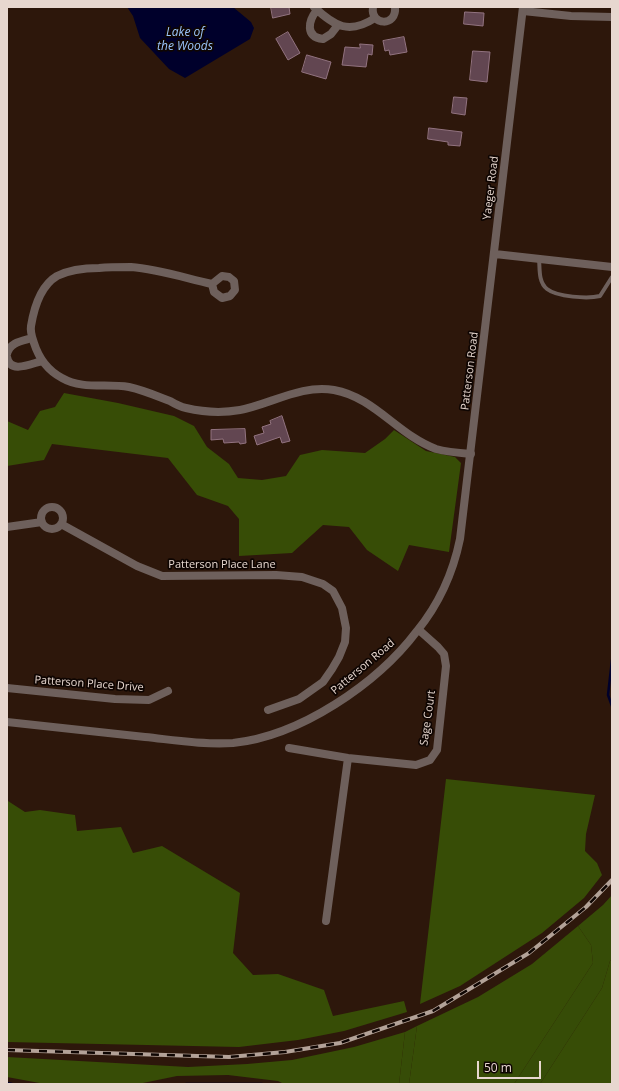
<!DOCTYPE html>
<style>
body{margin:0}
#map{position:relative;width:619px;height:1091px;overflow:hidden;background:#2d170b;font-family:"Open Sans",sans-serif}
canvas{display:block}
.frame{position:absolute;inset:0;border:8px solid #e7d7cf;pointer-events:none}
.scale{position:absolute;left:477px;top:1061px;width:64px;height:18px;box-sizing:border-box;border:2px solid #e7d7cf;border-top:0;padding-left:5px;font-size:12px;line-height:14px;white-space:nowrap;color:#e7d7cf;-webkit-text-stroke:3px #0e0502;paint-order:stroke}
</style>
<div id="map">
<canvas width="619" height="1091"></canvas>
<div class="frame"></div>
<div class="scale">50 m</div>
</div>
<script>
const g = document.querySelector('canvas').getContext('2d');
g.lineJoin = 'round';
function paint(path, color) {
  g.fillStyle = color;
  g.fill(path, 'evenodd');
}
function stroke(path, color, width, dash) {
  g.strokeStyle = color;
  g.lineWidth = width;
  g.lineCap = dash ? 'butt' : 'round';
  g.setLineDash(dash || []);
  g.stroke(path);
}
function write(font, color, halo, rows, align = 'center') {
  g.font = font + ' "Open Sans",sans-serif';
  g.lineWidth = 3.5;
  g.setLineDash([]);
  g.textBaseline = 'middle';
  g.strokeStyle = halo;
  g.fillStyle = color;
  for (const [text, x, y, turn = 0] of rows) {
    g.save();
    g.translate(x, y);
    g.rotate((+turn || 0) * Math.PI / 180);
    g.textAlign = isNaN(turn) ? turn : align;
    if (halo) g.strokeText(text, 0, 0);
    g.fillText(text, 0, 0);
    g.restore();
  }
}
paint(new Path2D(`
 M 612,895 L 612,959 L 610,961 L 602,988 L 540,1084 L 514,1084 L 593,963 L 591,945 L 578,926 L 603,905 Z
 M 417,1026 L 409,1084 L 399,1084 L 405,1032 Z`), '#364c07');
paint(new Path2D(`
 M 64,393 L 118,403 L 174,416 L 194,426 L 207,447 L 229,464 L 238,478 L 262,480 L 286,476 L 300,455 L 322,450 L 365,453 L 385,439 L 394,430 L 426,451 L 455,457 L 461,463 L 449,552 L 409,545 L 398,571 L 367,550 L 349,527 L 323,525 L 292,553 L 239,556 L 239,519 L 228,506 L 197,495 L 168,458 L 52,444 L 44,460 L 7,466 L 7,421 L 28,430 L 40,411 L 55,407 Z
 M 446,779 L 595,795 L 586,834 L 585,851 L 597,863 L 602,875 L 584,898 L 542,933 L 460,986 L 420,1004 Z
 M 7,789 L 8,801 L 25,812 L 40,810 L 75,815 L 77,831 L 121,827 L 133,853 L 162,846 L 240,893 L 233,953 L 253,975 L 278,974 L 324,990 L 333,1016 L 404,1001 L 407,1012 L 344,1031 L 298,1040 L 239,1047 L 7,1042 Z
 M 578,926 L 591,945 L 593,963 L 514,1084 L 409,1084 L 417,1026 L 478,997 L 532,964 Z
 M 612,959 L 612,1084 L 540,1084 L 602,988 L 610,961 Z
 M 405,1032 L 399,1084 L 284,1084 L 278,1081 L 228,1075 L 177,1076 L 138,1084 L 45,1084 L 7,1077 L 7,1057 L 188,1067 L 247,1064 L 292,1060 L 354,1047 Z`), '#374d06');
paint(new Path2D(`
 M 127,7 L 233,7 L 251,22 L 254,28 L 250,39 L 185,78 L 169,69 L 140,38 L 133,16 Z`), '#00002b');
stroke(new Path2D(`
 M 612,660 L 608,695 L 612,706
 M 7,1083 L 12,1084
 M 186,1084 L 262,1084`), '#00002b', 2.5);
const building = new Path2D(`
 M 271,7 L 289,7 L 290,14 L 273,18 Z
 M 465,12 L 484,13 L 483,26 L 464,24 Z
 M 288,32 L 300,53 L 288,60 L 276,39 Z
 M 404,37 L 407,52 L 390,55 L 389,50 L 385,51 L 383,41 Z
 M 360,44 L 373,45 L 372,55 L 368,54 L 366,67 L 342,65 L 345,47 L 360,48 Z
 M 473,51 L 490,52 L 487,82 L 470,80 Z
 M 307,55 L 331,62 L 326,79 L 302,72 Z
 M 454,97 L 467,98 L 465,115 L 452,113 Z
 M 429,128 L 462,132 L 460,146 L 448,145 L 448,142 L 428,139 Z
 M 282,416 L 290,441 L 282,443 L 280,437 L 257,445 L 254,436 L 264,433 L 262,427 L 271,424 L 270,421 Z
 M 245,429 L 246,443 L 240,444 L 239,442 L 224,443 L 223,439 L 211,440 L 211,430 Z`);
paint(building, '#624651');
stroke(building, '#927380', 1);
stroke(new Path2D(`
 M 539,259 C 540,268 538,282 547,289 C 557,297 588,299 600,296 L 612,277`), '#6e605c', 4);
stroke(new Path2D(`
 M 314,7 C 334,26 349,35 375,18
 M 373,7 C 370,26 397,27 395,7
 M 317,10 C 308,21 305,37 323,39 L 331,34 L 338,25
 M 523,11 L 571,16 L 612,17
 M 212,284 L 222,276 L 229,277 L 234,281 L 235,290 L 230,296 L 222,298 L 214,292 L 212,284 C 185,278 158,269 131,267 C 120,267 109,267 99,268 C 85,268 69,270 57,276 C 40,286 34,308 31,326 C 30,332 32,337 34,343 C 39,359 47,370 62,378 C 83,390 106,383 129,387 C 143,390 157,396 170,401 C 175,404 181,407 186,408 C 203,412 223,413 240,410 C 271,404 302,384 334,390 C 374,397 398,435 436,449 C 447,452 459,453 471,454
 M 7,354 C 10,342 22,341 32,338
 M 7,357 C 10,374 30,364 42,361
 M41 518a11 11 0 1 1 22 0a11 11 0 1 1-22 0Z
 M 61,524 L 137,566 L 162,576 L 276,575 L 302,577 L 323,584 L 333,591 L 342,608 L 346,628 L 345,642 L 339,657 L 332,669 L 323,682 L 299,699 L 268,710
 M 7,527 L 42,522
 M 7,688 L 115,699 L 149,700 L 168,691
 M 289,748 L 348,758 L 416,765 L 430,760 L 437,750 L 446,666 L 444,654 L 438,647 L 419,630
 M 326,921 L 348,758`), '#6e605c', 8);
stroke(new Path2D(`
 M 495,254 L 612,267
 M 7,722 C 53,727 99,732 145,737 C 174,740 204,745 233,743 C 300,736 377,684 417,631 C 439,604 453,573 460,539 L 523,7`), '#6e605c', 8);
const rail = new Path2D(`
 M 7,1050 L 229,1057 L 285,1052 L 340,1043 L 433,1011 L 529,953 L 586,907 L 612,880`);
stroke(rail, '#b3a298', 4);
stroke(rail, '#0e0502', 2.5, [8]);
write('11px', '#e7d7cf', '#0e0502', [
 ["Yaeger Road",491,188,-83],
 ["Patterson Road",470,371,-83],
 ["Patterson Place Lane",222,565],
 ["Patterson Road",363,667,-40],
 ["Patterson Place Drive",89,684,4],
 ["Sage Court",428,718,-82]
]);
write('italic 12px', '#9bc5fb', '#0e0502', [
 ["Lake of",185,33],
 ["the Woods",185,47]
]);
</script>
